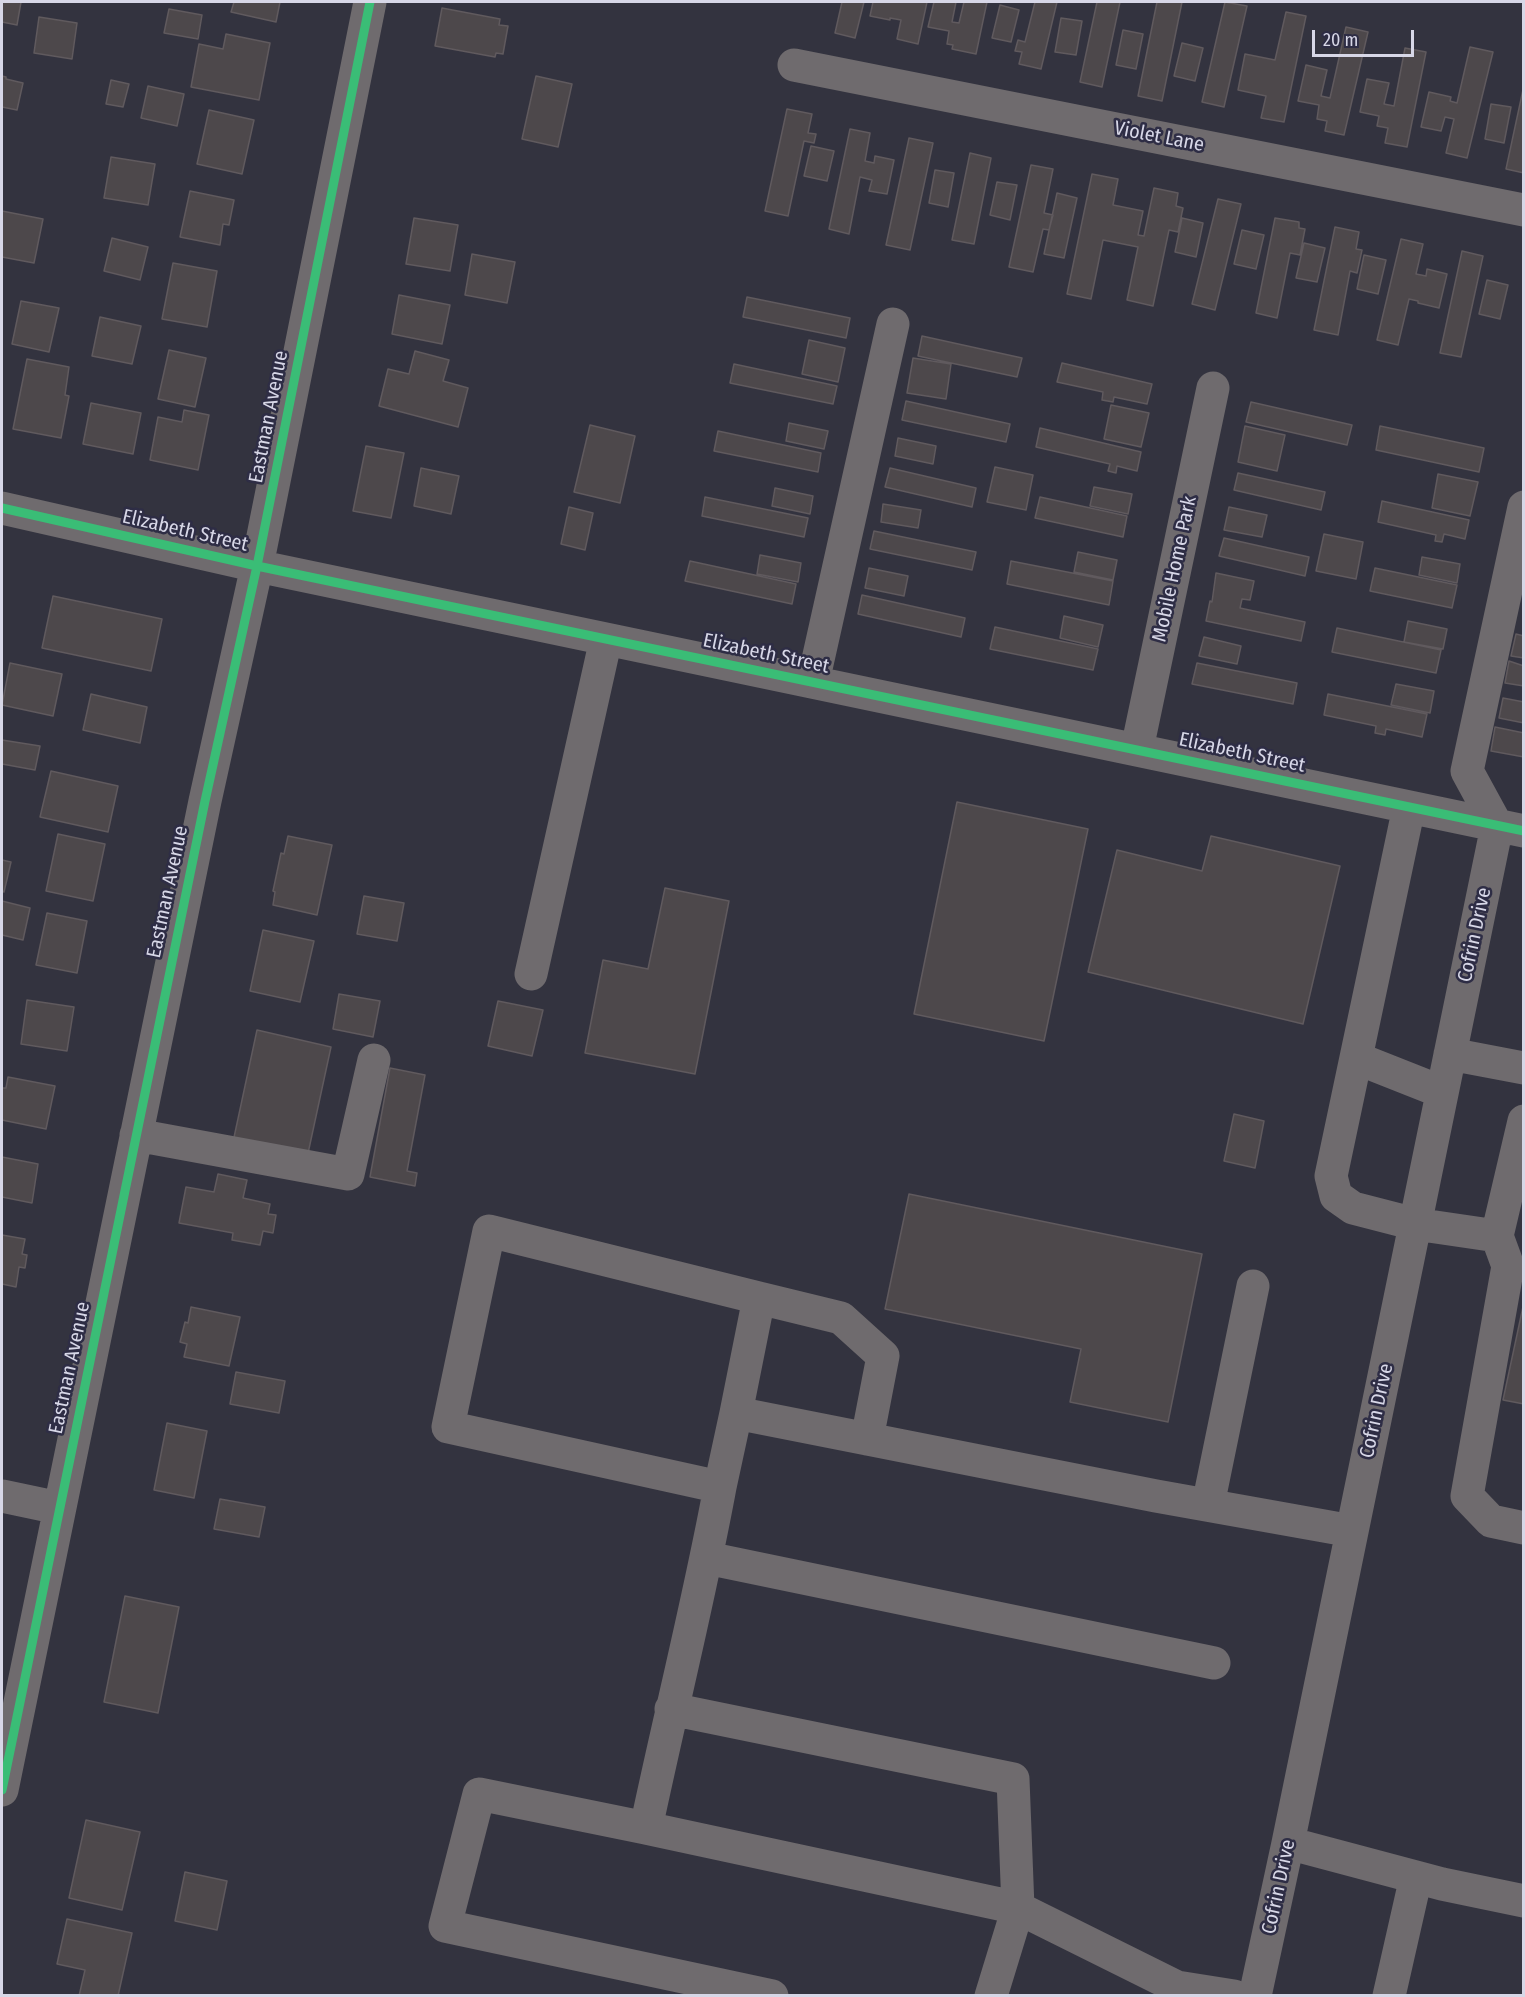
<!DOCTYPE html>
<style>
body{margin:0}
#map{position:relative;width:1525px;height:1997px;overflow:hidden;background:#33333f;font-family:"Fira Sans Condensed",sans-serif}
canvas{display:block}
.frame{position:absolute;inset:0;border:3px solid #d7d7e7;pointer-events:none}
.scale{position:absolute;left:1312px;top:30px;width:102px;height:27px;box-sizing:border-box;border:3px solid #d7d7e7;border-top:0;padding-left:8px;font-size:18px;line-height:21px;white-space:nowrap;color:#d7d7e7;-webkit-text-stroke:4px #2e2d45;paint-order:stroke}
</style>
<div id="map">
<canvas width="1525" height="1997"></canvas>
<div class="frame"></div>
<div class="scale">20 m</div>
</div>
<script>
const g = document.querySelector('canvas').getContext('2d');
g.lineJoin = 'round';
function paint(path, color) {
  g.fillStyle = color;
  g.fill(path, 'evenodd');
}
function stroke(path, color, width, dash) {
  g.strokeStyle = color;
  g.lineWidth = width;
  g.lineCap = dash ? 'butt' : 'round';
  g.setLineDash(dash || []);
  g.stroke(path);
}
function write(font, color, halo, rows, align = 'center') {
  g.font = font + ' "Fira Sans Condensed",sans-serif';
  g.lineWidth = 5;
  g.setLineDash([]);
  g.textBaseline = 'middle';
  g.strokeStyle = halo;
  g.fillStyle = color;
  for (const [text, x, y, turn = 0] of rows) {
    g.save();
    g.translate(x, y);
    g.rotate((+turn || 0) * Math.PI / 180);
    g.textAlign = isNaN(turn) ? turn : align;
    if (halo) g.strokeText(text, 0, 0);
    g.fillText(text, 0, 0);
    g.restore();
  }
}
const building = new Path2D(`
 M 2,2 L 21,2 L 17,25 L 2,22 Z
 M 234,2 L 280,2 L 276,22 L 231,12 Z
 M 842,2 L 864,2 L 855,38 L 835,33 Z
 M 873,2 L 927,2 L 918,44 L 897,39 L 901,20 L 890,18 L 890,20 L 870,16 Z
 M 934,2 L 956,2 L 952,22 L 959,23 L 964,2 L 987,2 L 976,54 L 952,49 L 953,45 L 947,44 L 949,31 L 928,27 Z
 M 1035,2 L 1057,2 L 1041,69 L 1019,64 L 1022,52 L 1015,51 L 1018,40 L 1025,42 Z
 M 1097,2 L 1120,2 L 1102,87 L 1080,82 Z
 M 1157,2 L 1182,2 L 1162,101 L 1138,96 Z
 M 1225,2 L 1247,6 L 1224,107 L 1202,102 Z
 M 1000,5 L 1019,10 L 1011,42 L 992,38 Z
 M 442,8 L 500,19 L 499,25 L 508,26 L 503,54 L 496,53 L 495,57 L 435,46 Z
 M 169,9 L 202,15 L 198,39 L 164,33 Z
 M 1286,12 L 1306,16 L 1284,122 L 1261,118 L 1266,96 L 1238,90 L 1245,54 L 1275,60 Z
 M 39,17 L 77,23 L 72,59 L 34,53 Z
 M 1061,18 L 1082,21 L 1076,55 L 1055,52 Z
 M 1346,27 L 1368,32 L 1344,135 L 1325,131 L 1327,121 L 1317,119 L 1319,105 L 1298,101 L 1306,65 L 1327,70 L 1321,96 L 1330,98 Z
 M 1123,30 L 1143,34 L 1136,69 L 1116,65 Z
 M 226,34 L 270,43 L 259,100 L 191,87 L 199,44 L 223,49 Z
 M 1182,43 L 1203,48 L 1195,81 L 1174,76 Z
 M 1470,47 L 1493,52 L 1467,158 L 1446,153 L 1454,119 L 1445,117 L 1441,131 L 1421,127 L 1429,92 L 1451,97 L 1450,101 L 1457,103 Z
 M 1405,48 L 1426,52 L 1407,147 L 1385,143 L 1388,128 L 1377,126 L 1379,116 L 1360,112 L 1367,79 L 1389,83 L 1384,104 L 1394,106 Z
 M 2,76 L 6,77 L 6,79 L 23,83 L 17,110 L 2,107 Z
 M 536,76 L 572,84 L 558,147 L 522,139 Z
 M 111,80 L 129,84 L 123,107 L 106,104 Z
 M 1524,85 L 1524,173 L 1506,169 Z
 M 148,86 L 184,94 L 177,126 L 141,118 Z
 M 1491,104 L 1511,107 L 1504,143 L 1485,139 Z
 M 787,109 L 812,114 L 808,133 L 816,134 L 814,143 L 804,141 L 788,216 L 765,211 Z
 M 209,110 L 254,120 L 242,174 L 197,164 Z
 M 850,129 L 870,133 L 865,161 L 874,163 L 875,156 L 894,160 L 887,194 L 869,191 L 872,180 L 860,177 L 849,234 L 829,229 Z
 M 909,138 L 933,143 L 910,250 L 886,245 Z
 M 811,146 L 834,151 L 827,181 L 804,176 Z
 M 970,153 L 991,158 L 974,244 L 952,240 Z
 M 111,157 L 155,164 L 148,205 L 104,198 Z
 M 1031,165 L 1053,169 L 1044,213 L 1053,215 L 1049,230 L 1043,229 L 1033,272 L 1009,267 Z
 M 935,170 L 954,173 L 948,207 L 929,203 Z
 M 1092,174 L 1118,179 L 1113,205 L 1143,211 L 1138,235 L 1144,236 L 1154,188 L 1178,193 L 1176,206 L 1183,208 L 1178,232 L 1169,230 L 1153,306 L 1127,300 L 1138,247 L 1103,240 L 1091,299 L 1067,294 Z
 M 997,182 L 1017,185 L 1010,220 L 990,215 Z
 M 190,191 L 234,200 L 229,225 L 223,224 L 220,245 L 180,237 Z
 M 1057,193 L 1077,198 L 1064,258 L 1044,254 Z
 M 1218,199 L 1241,204 L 1215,310 L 1192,304 Z
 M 2,211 L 43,219 L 34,263 L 2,257 Z
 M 414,218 L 458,225 L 450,271 L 406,264 Z
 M 1182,218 L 1203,223 L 1196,257 L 1175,252 Z
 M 1275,218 L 1299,222 L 1299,228 L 1305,229 L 1300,255 L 1290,253 L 1277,318 L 1256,313 Z
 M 1335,227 L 1359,232 L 1356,249 L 1362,250 L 1357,273 L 1350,271 L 1338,335 L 1314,330 Z
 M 1242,230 L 1264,235 L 1256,269 L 1234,264 Z
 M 112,238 L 148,247 L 140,280 L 104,271 Z
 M 1401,239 L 1423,244 L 1416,274 L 1426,276 L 1427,269 L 1447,274 L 1439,308 L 1418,303 L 1418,301 L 1409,299 L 1398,345 L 1377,340 Z
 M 1304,243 L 1325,248 L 1317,282 L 1296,278 Z
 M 1462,251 L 1483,256 L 1461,357 L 1440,353 Z
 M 472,254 L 515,262 L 507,303 L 465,295 Z
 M 1364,255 L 1386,260 L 1378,294 L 1357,289 Z
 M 173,263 L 217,271 L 207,327 L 162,319 Z
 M 1487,280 L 1508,285 L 1500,319 L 1479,314 Z
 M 399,295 L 450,305 L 442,344 L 392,334 Z
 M 747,297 L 850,318 L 846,338 L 743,317 Z
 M 21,301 L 59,308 L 49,352 L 12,344 Z
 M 100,317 L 141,326 L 132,364 L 92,356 Z
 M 922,336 L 1022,358 L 1017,377 L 918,356 Z
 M 809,340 L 845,348 L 838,382 L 802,374 Z
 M 169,350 L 206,358 L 195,407 L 158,399 Z
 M 415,351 L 449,360 L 443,381 L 468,388 L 458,427 L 379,406 L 388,369 L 409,374 Z
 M 913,358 L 951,364 L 946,399 L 907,393 Z
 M 27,359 L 69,367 L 65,395 L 69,396 L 61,438 L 13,429 Z
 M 1062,363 L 1152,384 L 1147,404 L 1114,397 L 1113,402 L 1102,400 L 1103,392 L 1057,382 Z
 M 734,364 L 837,386 L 833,404 L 730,383 Z
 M 906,401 L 1010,424 L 1006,442 L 902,420 Z
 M 1251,402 L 1352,425 L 1347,445 L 1246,422 Z
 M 91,403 L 141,413 L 133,454 L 83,444 Z
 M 1111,405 L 1149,413 L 1141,447 L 1104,439 Z
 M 184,410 L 209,415 L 198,470 L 150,460 L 158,417 L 182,422 Z
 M 789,423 L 828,431 L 824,449 L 786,441 Z
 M 590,425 L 635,436 L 620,503 L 574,492 Z
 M 1245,426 L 1285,435 L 1277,471 L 1238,462 Z
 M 1380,426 L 1484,448 L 1479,472 L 1376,450 Z
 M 1040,428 L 1141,452 L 1137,471 L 1117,466 L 1116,473 L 1108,471 L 1110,464 L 1036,447 Z
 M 718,431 L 821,453 L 818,472 L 714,451 Z
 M 898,438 L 936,446 L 933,464 L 895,456 Z
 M 366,446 L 404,453 L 391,518 L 353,511 Z
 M 995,467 L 1033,475 L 1026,510 L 987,502 Z
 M 421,468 L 459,476 L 451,514 L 414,506 Z
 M 890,468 L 976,488 L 972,507 L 885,487 Z
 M 1238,473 L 1325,492 L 1321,510 L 1234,490 Z
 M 1438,474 L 1478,482 L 1470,516 L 1432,508 Z
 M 1094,487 L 1132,494 L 1128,514 L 1090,506 Z
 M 775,488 L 813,496 L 810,514 L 772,506 Z
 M 705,497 L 808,518 L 804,537 L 702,516 Z
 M 1040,497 L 1127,516 L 1123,537 L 1035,518 Z
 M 1382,501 L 1469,520 L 1465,539 L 1444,534 L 1442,542 L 1435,541 L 1436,535 L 1378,522 Z
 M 883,504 L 921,510 L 918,528 L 881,522 Z
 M 569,507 L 593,513 L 585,550 L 561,544 Z
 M 1229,507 L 1267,515 L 1262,537 L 1224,530 Z
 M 874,531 L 976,552 L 972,570 L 870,549 Z
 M 1324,534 L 1363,542 L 1356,579 L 1316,571 Z
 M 1224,538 L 1309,557 L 1305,576 L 1219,556 Z
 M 1078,552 L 1117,560 L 1113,580 L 1074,572 Z
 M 760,555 L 801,563 L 798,582 L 757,574 Z
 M 1422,557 L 1460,564 L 1457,583 L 1419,575 Z
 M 690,561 L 796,584 L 792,604 L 685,581 Z
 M 1011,561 L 1113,581 L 1109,605 L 1007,584 Z
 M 869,568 L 908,576 L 904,596 L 865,588 Z
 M 1375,568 L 1457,585 L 1452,608 L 1370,591 Z
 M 1216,573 L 1254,581 L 1250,600 L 1242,599 L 1240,608 L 1305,622 L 1301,641 L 1206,621 L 1210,601 L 1212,602 Z
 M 862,595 L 965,618 L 961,637 L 858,614 Z
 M 53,596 L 162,619 L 151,671 L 42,648 Z
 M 1064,616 L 1103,625 L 1098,647 L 1060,638 Z
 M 1408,621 L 1447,629 L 1443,649 L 1404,642 Z
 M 995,627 L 1098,649 L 1093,670 L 990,649 Z
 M 1337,628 L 1441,650 L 1436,673 L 1332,652 Z
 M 1516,634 L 1524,636 L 1524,658 L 1511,656 Z
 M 1204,637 L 1241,646 L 1237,664 L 1199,656 Z
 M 1509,661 L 1524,666 L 1524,686 L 1505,683 Z
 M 10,663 L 62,674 L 53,716 L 2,705 Z
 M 1197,663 L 1297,683 L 1293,704 L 1192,684 Z
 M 1396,684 L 1434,691 L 1430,713 L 1391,705 Z
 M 91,694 L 147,707 L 140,743 L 83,730 Z
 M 1328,694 L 1427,714 L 1422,737 L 1386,729 L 1385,735 L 1375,733 L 1376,726 L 1324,715 Z
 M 1503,698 L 1524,702 L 1524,723 L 1499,718 Z
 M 1495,727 L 1524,733 L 1524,757 L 1491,751 Z
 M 2,740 L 40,746 L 35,770 L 2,764 Z
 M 51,771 L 118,786 L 108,832 L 40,817 Z
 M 957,802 L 1088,829 L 1044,1041 L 914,1014 Z
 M 58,834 L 105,844 L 93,901 L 46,891 Z
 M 288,836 L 332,845 L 317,915 L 273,905 L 275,892 L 273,891 L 281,853 L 284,854 Z
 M 1211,836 L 1340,866 L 1303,1024 L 1088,972 L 1117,850 L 1202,871 Z
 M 2,860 L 11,862 L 4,892 L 2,891 Z
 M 665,888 L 729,901 L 695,1074 L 585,1053 L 603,960 L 648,969 Z
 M 364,896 L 404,903 L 397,941 L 357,934 Z
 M 2,901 L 30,908 L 23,940 L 2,935 Z
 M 47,913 L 87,921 L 77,973 L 36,965 Z
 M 263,930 L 314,941 L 300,1002 L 250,991 Z
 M 339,994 L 380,1001 L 373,1037 L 333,1029 Z
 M 27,1000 L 74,1007 L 67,1051 L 21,1044 Z
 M 498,1001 L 543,1010 L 532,1056 L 488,1046 Z
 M 257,1030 L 331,1047 L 307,1158 L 233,1142 Z
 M 390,1068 L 425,1075 L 407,1171 L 417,1173 L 415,1186 L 370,1177 Z
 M 8,1077 L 55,1086 L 46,1129 L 2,1120 L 2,1088 L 6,1088 Z
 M 1234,1114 L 1264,1121 L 1255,1168 L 1224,1161 Z
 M 2,1157 L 38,1164 L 32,1203 L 2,1197 Z
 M 218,1174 L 247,1180 L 243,1198 L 270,1204 L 268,1214 L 276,1215 L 273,1233 L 263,1231 L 260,1245 L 232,1240 L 233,1233 L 179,1223 L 186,1187 L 214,1192 Z
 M 909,1194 L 1202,1254 L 1168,1422 L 1070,1402 L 1081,1349 L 885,1309 Z
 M 2,1235 L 25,1239 L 22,1254 L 27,1255 L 25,1268 L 19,1267 L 16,1287 L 2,1284 Z
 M 1524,1302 L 1524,1404 L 1503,1400 Z
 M 191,1307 L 240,1317 L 229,1366 L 184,1357 L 187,1344 L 180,1342 L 185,1322 L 188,1323 Z
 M 236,1372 L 285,1381 L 279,1413 L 230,1404 Z
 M 167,1423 L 207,1431 L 194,1498 L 154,1490 Z
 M 220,1499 L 265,1507 L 259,1537 L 214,1529 Z
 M 125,1596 L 179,1607 L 158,1713 L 104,1702 Z
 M 86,1820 L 140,1832 L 122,1910 L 69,1898 Z
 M 185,1872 L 227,1881 L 217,1930 L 175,1921 Z
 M 67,1919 L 132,1933 L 118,1996 L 79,1996 L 85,1970 L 57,1964 Z`);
paint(building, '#4d484b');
stroke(building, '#605a5e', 1.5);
stroke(new Path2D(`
 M 794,65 L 1524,210
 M 2,508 L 257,566 L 1524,831
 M 813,682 L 893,324
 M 1137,749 L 1213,388
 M 1409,807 L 1331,1176 L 1336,1196 L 1353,1208 L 1415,1224 L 1497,1236
 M 531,974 L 606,639
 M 1450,1054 L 1524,1068
 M 1356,1058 L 1442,1092
 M 1524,1121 L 1497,1236 L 1508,1266 L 1467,1496 L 1491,1521 L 1524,1528
 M 136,1135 L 348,1174 L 374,1060
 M 759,1298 L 841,1318 L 883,1356 L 867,1439
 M 736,1413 L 759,1298 L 489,1231 L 448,1427 L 720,1487 L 736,1413 L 1156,1496 L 1352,1531
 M 720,1487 C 699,1601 670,1714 646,1828 L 1018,1908 L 1177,1987 L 1234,1996
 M 2,1496 L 59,1508
 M 1208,1505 L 1253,1286
 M 707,1558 L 1214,1663
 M 671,1709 L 1013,1779 L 1018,1908 L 991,1996
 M 2,1790 L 205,801 L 257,566 L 370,2
 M 646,1828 L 479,1794 L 445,1926 L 772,1996
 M 1288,1843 L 1442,1884 L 1524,1901
 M 1255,1996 L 1288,1843 L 1497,826 L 1467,771 L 1524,507
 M 1389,1996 L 1416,1877`), '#6f6b6e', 33);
stroke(new Path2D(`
 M 2,508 L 257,566 L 1524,831
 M 2,1790 L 205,801 L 257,566 L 370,2`), '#3abd76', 9);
write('20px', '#d7d7e7', '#2e2d45', [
 ["Violet Lane",1159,137,11],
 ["Eastman Avenue",269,417,-79],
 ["Elizabeth Street",185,531,13],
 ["Mobile Home Park",1175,569,-78],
 ["Elizabeth Street",766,654,12],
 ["Elizabeth Street",1242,753,12],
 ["Eastman Avenue",168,892,-78],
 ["Cofrin Drive",1475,935,-78],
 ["Eastman Avenue",70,1368,-78],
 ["Cofrin Drive",1377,1411,-78],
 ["Cofrin Drive",1279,1887,-78]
]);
</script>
